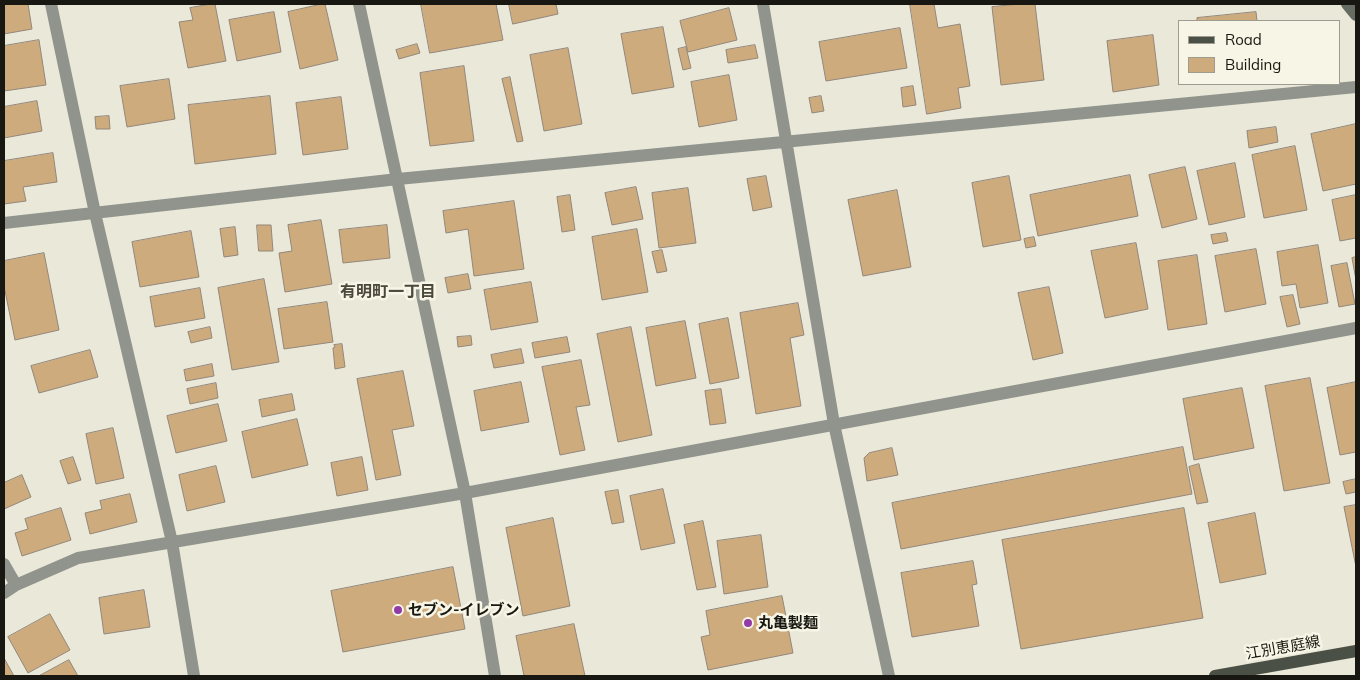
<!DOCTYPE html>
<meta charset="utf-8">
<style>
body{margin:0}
#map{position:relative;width:1360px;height:680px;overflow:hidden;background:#eae8d8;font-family:Mulish,sans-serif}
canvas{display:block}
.frame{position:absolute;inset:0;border:5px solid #181711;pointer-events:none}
.legend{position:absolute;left:1178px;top:20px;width:162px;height:65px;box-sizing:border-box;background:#f7f5e5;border:1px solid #9e9c90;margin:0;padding:6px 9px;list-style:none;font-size:15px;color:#181711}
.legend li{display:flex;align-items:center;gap:10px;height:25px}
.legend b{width:25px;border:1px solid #9e9c90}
</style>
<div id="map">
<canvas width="1360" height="680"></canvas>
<div class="frame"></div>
<ul class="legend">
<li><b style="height:6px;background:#4a5045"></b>Road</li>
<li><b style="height:14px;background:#ceab7d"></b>Building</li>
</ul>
</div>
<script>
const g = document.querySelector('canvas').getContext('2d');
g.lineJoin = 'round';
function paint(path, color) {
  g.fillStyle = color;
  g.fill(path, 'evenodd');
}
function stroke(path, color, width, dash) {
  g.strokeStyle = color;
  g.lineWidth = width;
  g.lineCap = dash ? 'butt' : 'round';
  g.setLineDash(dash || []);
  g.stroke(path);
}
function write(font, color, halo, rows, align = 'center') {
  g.font = font + ' Mulish,"Noto Sans JP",sans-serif';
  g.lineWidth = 5;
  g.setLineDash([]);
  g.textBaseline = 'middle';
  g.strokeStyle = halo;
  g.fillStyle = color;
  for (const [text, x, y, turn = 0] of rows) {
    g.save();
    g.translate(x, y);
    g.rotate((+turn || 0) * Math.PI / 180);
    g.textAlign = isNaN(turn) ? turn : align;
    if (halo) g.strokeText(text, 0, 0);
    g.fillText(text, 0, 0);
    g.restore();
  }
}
const building = new Path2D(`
 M 4,4 L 28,4 L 32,29 L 4,34 Z
 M 211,4 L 215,4 L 226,61 L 188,68 L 179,22 L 193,20 L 190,8 Z
 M 322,4 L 325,4 L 338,60 L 300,69 L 288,12 Z
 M 421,4 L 496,4 L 503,40 L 430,53 Z
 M 509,4 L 556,4 L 558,14 L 513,24 Z
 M 910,4 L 934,4 L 938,28 L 960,24 L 970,86 L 958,88 L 961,108 L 927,114 Z
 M 1020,4 L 1035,4 L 1044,80 L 1001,85 L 992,7 Z
 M 729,8 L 737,40 L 688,52 L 680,21 Z
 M 274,12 L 281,52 L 237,61 L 229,20 Z
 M 1256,12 L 1257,21 L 1197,21 L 1197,18 Z
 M 663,27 L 674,87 L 632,94 L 621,34 Z
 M 900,28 L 907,68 L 826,81 L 819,42 Z
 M 1153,35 L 1159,85 L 1113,92 L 1107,41 Z
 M 39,40 L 46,85 L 4,91 L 4,46 Z
 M 417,44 L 420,53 L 399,59 L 396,50 Z
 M 755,45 L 758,58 L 728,63 L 726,50 Z
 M 686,47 L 691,68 L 683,70 L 678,49 Z
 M 568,48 L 582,124 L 544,131 L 530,55 Z
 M 464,66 L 474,141 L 430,146 L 420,73 Z
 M 729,75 L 737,120 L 699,127 L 691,82 Z
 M 510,77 L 523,141 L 517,142 L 502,79 Z
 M 169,79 L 175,119 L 127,127 L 120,86 Z
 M 913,86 L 916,105 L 903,107 L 901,88 Z
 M 270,96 L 276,154 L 195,164 L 188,105 Z
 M 821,96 L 824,111 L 812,113 L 809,98 Z
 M 341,97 L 348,149 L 303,155 L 296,103 Z
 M 37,101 L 42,131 L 4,138 L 4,107 Z
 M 109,116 L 110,129 L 96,129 L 95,117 Z
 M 1356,124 L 1356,184 L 1323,191 L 1311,134 Z
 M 1276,127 L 1278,142 L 1249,148 L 1247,131 Z
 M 1295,146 L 1307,210 L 1264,218 L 1252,155 Z
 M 53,153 L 57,182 L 23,187 L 26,201 L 4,204 L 4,161 Z
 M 1235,163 L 1245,217 L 1209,225 L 1197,171 Z
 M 1185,167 L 1197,219 L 1162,228 L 1149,175 Z
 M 1130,175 L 1138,216 L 1038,236 L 1030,195 Z
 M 766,176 L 772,207 L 753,211 L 747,179 Z
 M 1009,176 L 1021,240 L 983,247 L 972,183 Z
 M 636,187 L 643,219 L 612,225 L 605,193 Z
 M 688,188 L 696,243 L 659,248 L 652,193 Z
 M 897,190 L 911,267 L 863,276 L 848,200 Z
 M 570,195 L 575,230 L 562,232 L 557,197 Z
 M 1356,195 L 1356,238 L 1340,241 L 1332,200 Z
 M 514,201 L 524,269 L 474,276 L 468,229 L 446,233 L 443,211 Z
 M 321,220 L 332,284 L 285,292 L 279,253 L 292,251 L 288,225 Z
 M 257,225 L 271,225 L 273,251 L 259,251 Z
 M 387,225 L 390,258 L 343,263 L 339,230 Z
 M 235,227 L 238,255 L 224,257 L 220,229 Z
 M 637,229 L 648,292 L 602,300 L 592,237 Z
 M 191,231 L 199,277 L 140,287 L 132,242 Z
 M 1226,233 L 1228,241 L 1213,244 L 1211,235 Z
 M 1034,237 L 1036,246 L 1026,248 L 1024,239 Z
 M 1136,243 L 1148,309 L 1105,318 L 1091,251 Z
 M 1318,245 L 1328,303 L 1300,308 L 1296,284 L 1282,286 L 1277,252 Z
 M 1256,249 L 1266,304 L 1225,312 L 1215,256 Z
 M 662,250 L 667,271 L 657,273 L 652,252 Z
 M 44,253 L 59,330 L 15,340 L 4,286 L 4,261 Z
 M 1197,255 L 1207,324 L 1168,330 L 1158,261 Z
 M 1356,257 L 1356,280 L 1352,258 Z
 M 1347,263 L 1355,304 L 1339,307 L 1331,266 Z
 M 468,274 L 471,289 L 448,293 L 445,278 Z
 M 264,279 L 279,362 L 232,370 L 218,288 Z
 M 531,282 L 538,322 L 491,330 L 484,290 Z
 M 1049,287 L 1063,353 L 1033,360 L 1018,293 Z
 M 200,288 L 205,318 L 155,327 L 150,297 Z
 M 1293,295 L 1300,324 L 1287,327 L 1280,297 Z
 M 327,302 L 333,342 L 284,349 L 278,309 Z
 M 798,303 L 804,335 L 790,338 L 801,406 L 756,414 L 740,313 Z
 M 728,318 L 739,378 L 710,384 L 699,324 Z
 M 685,321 L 696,378 L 656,386 L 646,328 Z
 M 210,327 L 212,338 L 191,343 L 188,332 Z
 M 631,327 L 652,435 L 618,442 L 597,334 Z
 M 471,336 L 472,345 L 458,347 L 457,337 Z
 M 567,337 L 570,352 L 535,358 L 532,343 Z
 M 342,344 L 345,367 L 335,369 L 333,348 L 335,347 L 334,345 Z
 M 521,349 L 524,363 L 494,368 L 491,355 Z
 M 90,350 L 98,377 L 39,393 L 31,366 Z
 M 581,360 L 590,405 L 576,407 L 585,450 L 560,455 L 542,367 Z
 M 212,364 L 214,376 L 186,381 L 184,370 Z
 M 403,371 L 414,426 L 392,430 L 401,475 L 376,480 L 357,379 Z
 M 1310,378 L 1330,483 L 1284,491 L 1265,386 Z
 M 521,382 L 529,422 L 481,431 L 474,391 Z
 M 1356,382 L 1356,452 L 1340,455 L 1327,388 Z
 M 216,383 L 218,398 L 190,404 L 187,389 Z
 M 1242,388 L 1254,448 L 1194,460 L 1183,399 Z
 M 721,389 L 726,423 L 710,425 L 705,391 Z
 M 292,394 L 295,410 L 262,417 L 259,400 Z
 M 218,404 L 227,441 L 176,453 L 167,416 Z
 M 297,419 L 308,465 L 252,478 L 242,432 Z
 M 113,428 L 124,478 L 96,484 L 86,434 Z
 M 1183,447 L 1192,494 L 901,549 L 892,503 Z
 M 892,448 L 898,475 L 867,481 L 864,458 L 869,453 Z
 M 73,457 L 81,480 L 68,484 L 60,461 Z
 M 362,457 L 368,490 L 337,496 L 331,463 Z
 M 1199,464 L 1208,502 L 1197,504 L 1189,467 Z
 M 216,466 L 225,502 L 187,511 L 179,475 Z
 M 22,475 L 31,497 L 4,509 L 4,483 Z
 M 1356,479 L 1356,492 L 1346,494 L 1343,482 Z
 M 663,489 L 675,543 L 641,550 L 630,496 Z
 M 618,490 L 624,522 L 612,524 L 605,492 Z
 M 130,494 L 137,522 L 90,534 L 85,513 L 102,509 L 100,501 Z
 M 1356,505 L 1356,567 L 1344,507 Z
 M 61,508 L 71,540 L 22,556 L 15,533 L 28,529 L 25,519 Z
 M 1184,508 L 1203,618 L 1021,649 L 1002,540 Z
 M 1255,513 L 1266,574 L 1220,583 L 1208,523 Z
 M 553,518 L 570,606 L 523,616 L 506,528 Z
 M 703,521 L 716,587 L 697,590 L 684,525 Z
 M 761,535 L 768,587 L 724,594 L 717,541 Z
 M 973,561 L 977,584 L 972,585 L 979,626 L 912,637 L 901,573 Z
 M 453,567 L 465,629 L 343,652 L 331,591 Z
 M 144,590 L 150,627 L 104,634 L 99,598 Z
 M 782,596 L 793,653 L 708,670 L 701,637 L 710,635 L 706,611 Z
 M 50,614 L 70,650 L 28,673 L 8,637 Z
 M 574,624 L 585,676 L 524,676 L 516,636 Z
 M 4,658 L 14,676 L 4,676 Z
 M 69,660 L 78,676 L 39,676 Z`);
paint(building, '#ceab7d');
stroke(building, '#92877b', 1);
stroke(new Path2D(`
 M 51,4 L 95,213 L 172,542 L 194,676
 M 359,4 L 465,493 L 495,676
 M 763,4 L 834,424 L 889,676
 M 4,223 L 398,179 L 1356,87
 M 4,564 L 16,585
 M 4,593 L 16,585 L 78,558 L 465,493 L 1356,328`), '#90948d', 12);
stroke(new Path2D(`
 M 1347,4 L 1356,15`), '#676c63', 12);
stroke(new Path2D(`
 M 1215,676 L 1356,651`), '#4a5045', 12);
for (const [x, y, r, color] of [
 [398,610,5,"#923aa6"],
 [748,623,5,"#923aa6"]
]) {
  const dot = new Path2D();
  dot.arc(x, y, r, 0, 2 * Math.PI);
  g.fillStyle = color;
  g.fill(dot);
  stroke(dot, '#f7f5e5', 2);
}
write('bold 15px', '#181711', '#f7f5e5', [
 ["セブン-イレブン",408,610],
 ["丸亀製麺",758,623]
], 'left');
write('15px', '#181711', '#f7f5e5', [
 ["江別恵庭線",1283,648,-10]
]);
write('bold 16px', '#4a483a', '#f7f5e5', [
 ["有明町一丁目",388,292]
]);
</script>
